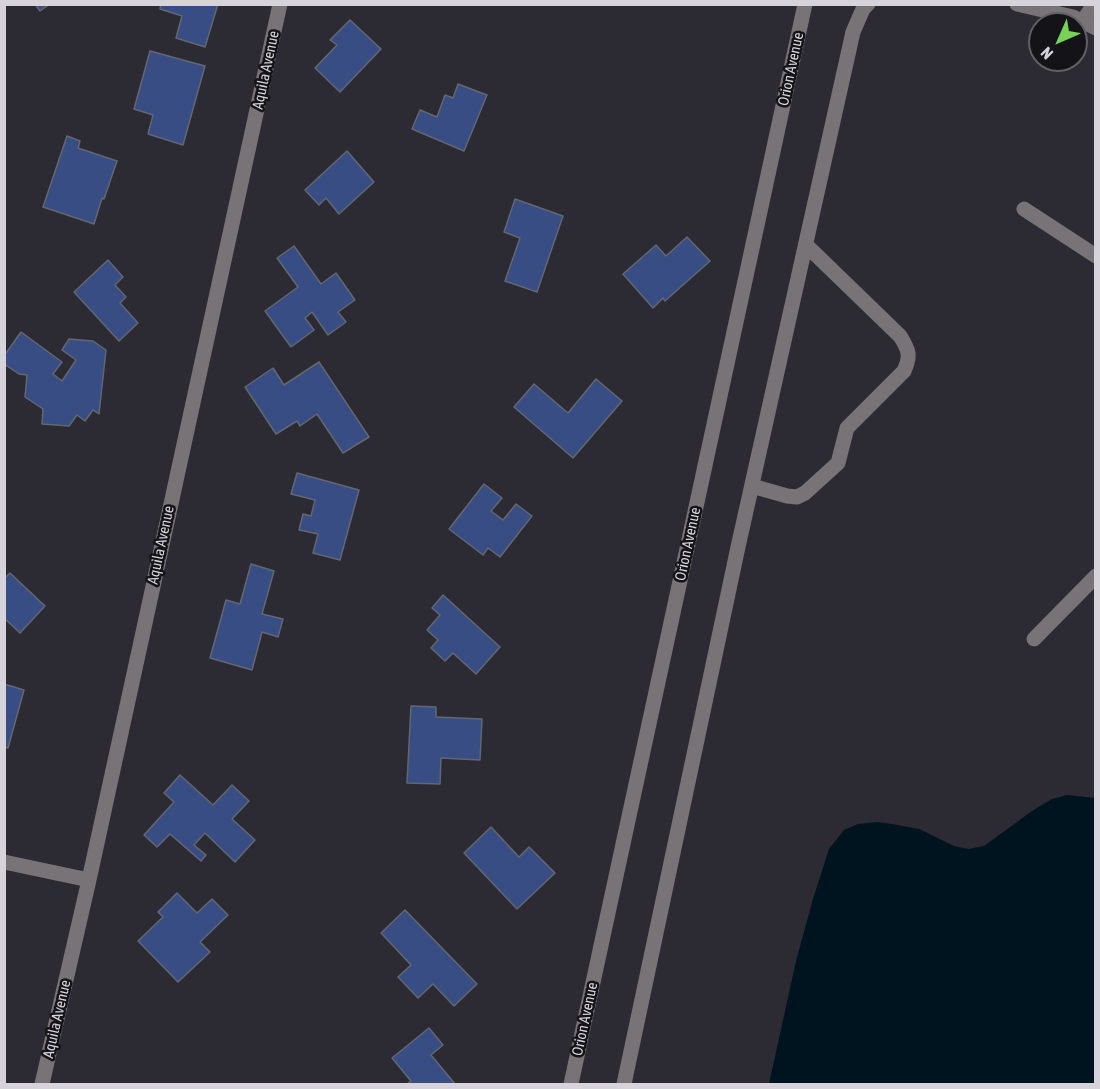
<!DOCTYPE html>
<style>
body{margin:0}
#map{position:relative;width:1100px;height:1089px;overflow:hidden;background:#2c2a33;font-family:"Asap Condensed",sans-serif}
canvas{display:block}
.frame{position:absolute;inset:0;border:6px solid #d6d4da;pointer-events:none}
.north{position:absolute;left:1028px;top:12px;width:60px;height:60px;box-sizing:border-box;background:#141317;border:2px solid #626065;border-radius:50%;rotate:225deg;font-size:16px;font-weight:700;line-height:24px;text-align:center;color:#d6d4da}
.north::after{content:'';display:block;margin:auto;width:21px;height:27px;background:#79d158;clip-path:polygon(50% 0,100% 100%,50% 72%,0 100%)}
</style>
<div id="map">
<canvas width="1100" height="1089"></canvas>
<div class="frame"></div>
<div class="north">N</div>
</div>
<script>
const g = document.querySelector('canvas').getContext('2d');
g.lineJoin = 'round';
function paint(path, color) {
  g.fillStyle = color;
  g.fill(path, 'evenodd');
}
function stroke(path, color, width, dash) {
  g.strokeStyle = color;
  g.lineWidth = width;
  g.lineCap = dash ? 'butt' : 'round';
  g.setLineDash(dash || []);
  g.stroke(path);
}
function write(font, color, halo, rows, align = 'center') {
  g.font = font + ' "Asap Condensed",sans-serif';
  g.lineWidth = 5;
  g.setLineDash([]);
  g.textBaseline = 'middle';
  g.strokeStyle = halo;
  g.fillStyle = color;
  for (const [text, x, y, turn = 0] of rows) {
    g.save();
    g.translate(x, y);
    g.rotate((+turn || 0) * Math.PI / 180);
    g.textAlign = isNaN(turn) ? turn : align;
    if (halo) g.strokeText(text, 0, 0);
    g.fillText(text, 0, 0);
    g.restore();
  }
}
paint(new Path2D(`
 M 1067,795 L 1095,798 L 1095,1084 L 769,1084 L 796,961 L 813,899 L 829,849 L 844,830 L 858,824 L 878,822 L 898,825 L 919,829 L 954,846 L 968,849 L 984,846 L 1032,811 L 1052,799 Z`), '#001420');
const building = new Path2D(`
 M 35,4 L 50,4 L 40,11 Z
 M 161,4 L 218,4 L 205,47 L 176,38 L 182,16 L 160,9 Z
 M 350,20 L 381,49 L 340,92 L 315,68 L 337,45 L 330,40 Z
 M 150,51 L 205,66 L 183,145 L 148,134 L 153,115 L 134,109 Z
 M 458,84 L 487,95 L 464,151 L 412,129 L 420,110 L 437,117 L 445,95 L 453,98 Z
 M 67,136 L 80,141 L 78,148 L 117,161 L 104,199 L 102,198 L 94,224 L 43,207 Z
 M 347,151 L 374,182 L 339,214 L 326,198 L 319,205 L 305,190 Z
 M 515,199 L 563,216 L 537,292 L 505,281 L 520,238 L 504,232 Z
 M 687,237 L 710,261 L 665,301 L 663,298 L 653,308 L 623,274 L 656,245 L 666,256 Z
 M 294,246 L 321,284 L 336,273 L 355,300 L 338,312 L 346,322 L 328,335 L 312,312 L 305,318 L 314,330 L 291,347 L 265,311 L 298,287 L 277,258 Z
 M 108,260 L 123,277 L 115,285 L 126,297 L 120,303 L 138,323 L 119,341 L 74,292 Z
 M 21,332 L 62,362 L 53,374 L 62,381 L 76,360 L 62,350 L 69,339 L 93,341 L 106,350 L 99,414 L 93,410 L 85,421 L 77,415 L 69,426 L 42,424 L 43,409 L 25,397 L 27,375 L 19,374 L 4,364 L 4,356 Z
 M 319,362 L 369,437 L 343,453 L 317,414 L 300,426 L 297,421 L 276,434 L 245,387 L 273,368 L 284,385 Z
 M 596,379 L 622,401 L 573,458 L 514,407 L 534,384 L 568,413 Z
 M 297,473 L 359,490 L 340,560 L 313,553 L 318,534 L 299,530 L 303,514 L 311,516 L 315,500 L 291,494 Z
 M 484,484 L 502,498 L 491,511 L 503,520 L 516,504 L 532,516 L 500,557 L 488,548 L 483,555 L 449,529 Z
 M 251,564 L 274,571 L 262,614 L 283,619 L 278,637 L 262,632 L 252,670 L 210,658 L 226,600 L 240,604 Z
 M 10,573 L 45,606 L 20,633 L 4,618 L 4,579 Z
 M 443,595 L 500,647 L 476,674 L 453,653 L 445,661 L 431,648 L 438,640 L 427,630 L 440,615 L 432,608 Z
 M 4,684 L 24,690 L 8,748 L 4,747 Z
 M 411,706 L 436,707 L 436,717 L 482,719 L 480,760 L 441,758 L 440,784 L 407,783 Z
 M 180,775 L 213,805 L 232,785 L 249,801 L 232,819 L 255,840 L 235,862 L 205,833 L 194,845 L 206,855 L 201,861 L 170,834 L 157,847 L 144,835 L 174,802 L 164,793 Z
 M 491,827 L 519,857 L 529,847 L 555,873 L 517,909 L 464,853 Z
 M 177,893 L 197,913 L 212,899 L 228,915 L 200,942 L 210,952 L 178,982 L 138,941 L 163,917 L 158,912 Z
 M 405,910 L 477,984 L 454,1006 L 433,984 L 418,998 L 398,977 L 411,965 L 381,933 Z
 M 429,1028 L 443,1045 L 431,1055 L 455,1084 L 407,1084 L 411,1081 L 392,1058 Z`);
paint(building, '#374d84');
stroke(building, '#636771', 1.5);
stroke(new Path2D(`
 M 1017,4 L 1073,17 L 1096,28
 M 1083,21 L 1094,4
 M 1024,209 L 1096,256
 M 752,486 L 787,496 L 797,497 L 805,493 L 838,463 L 847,428 L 904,371 C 911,356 909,350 900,336 L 806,245
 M 1034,639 L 1096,576
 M 4,862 L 89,880
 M 42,1084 L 89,880 L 280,4
 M 571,1084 L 805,4
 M 624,1084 L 738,547 L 853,32 L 863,9 L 868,4`), '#777377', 15);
write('15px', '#d6d4da', '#141317', [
 ["Orion Avenue",791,69,-78],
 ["Aquila Avenue",266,70,-78],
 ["Orion Avenue",688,544,-78],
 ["Aquila Avenue",161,545,-78],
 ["Aquila Avenue",57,1019,-77],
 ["Orion Avenue",585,1019,-78]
]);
</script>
